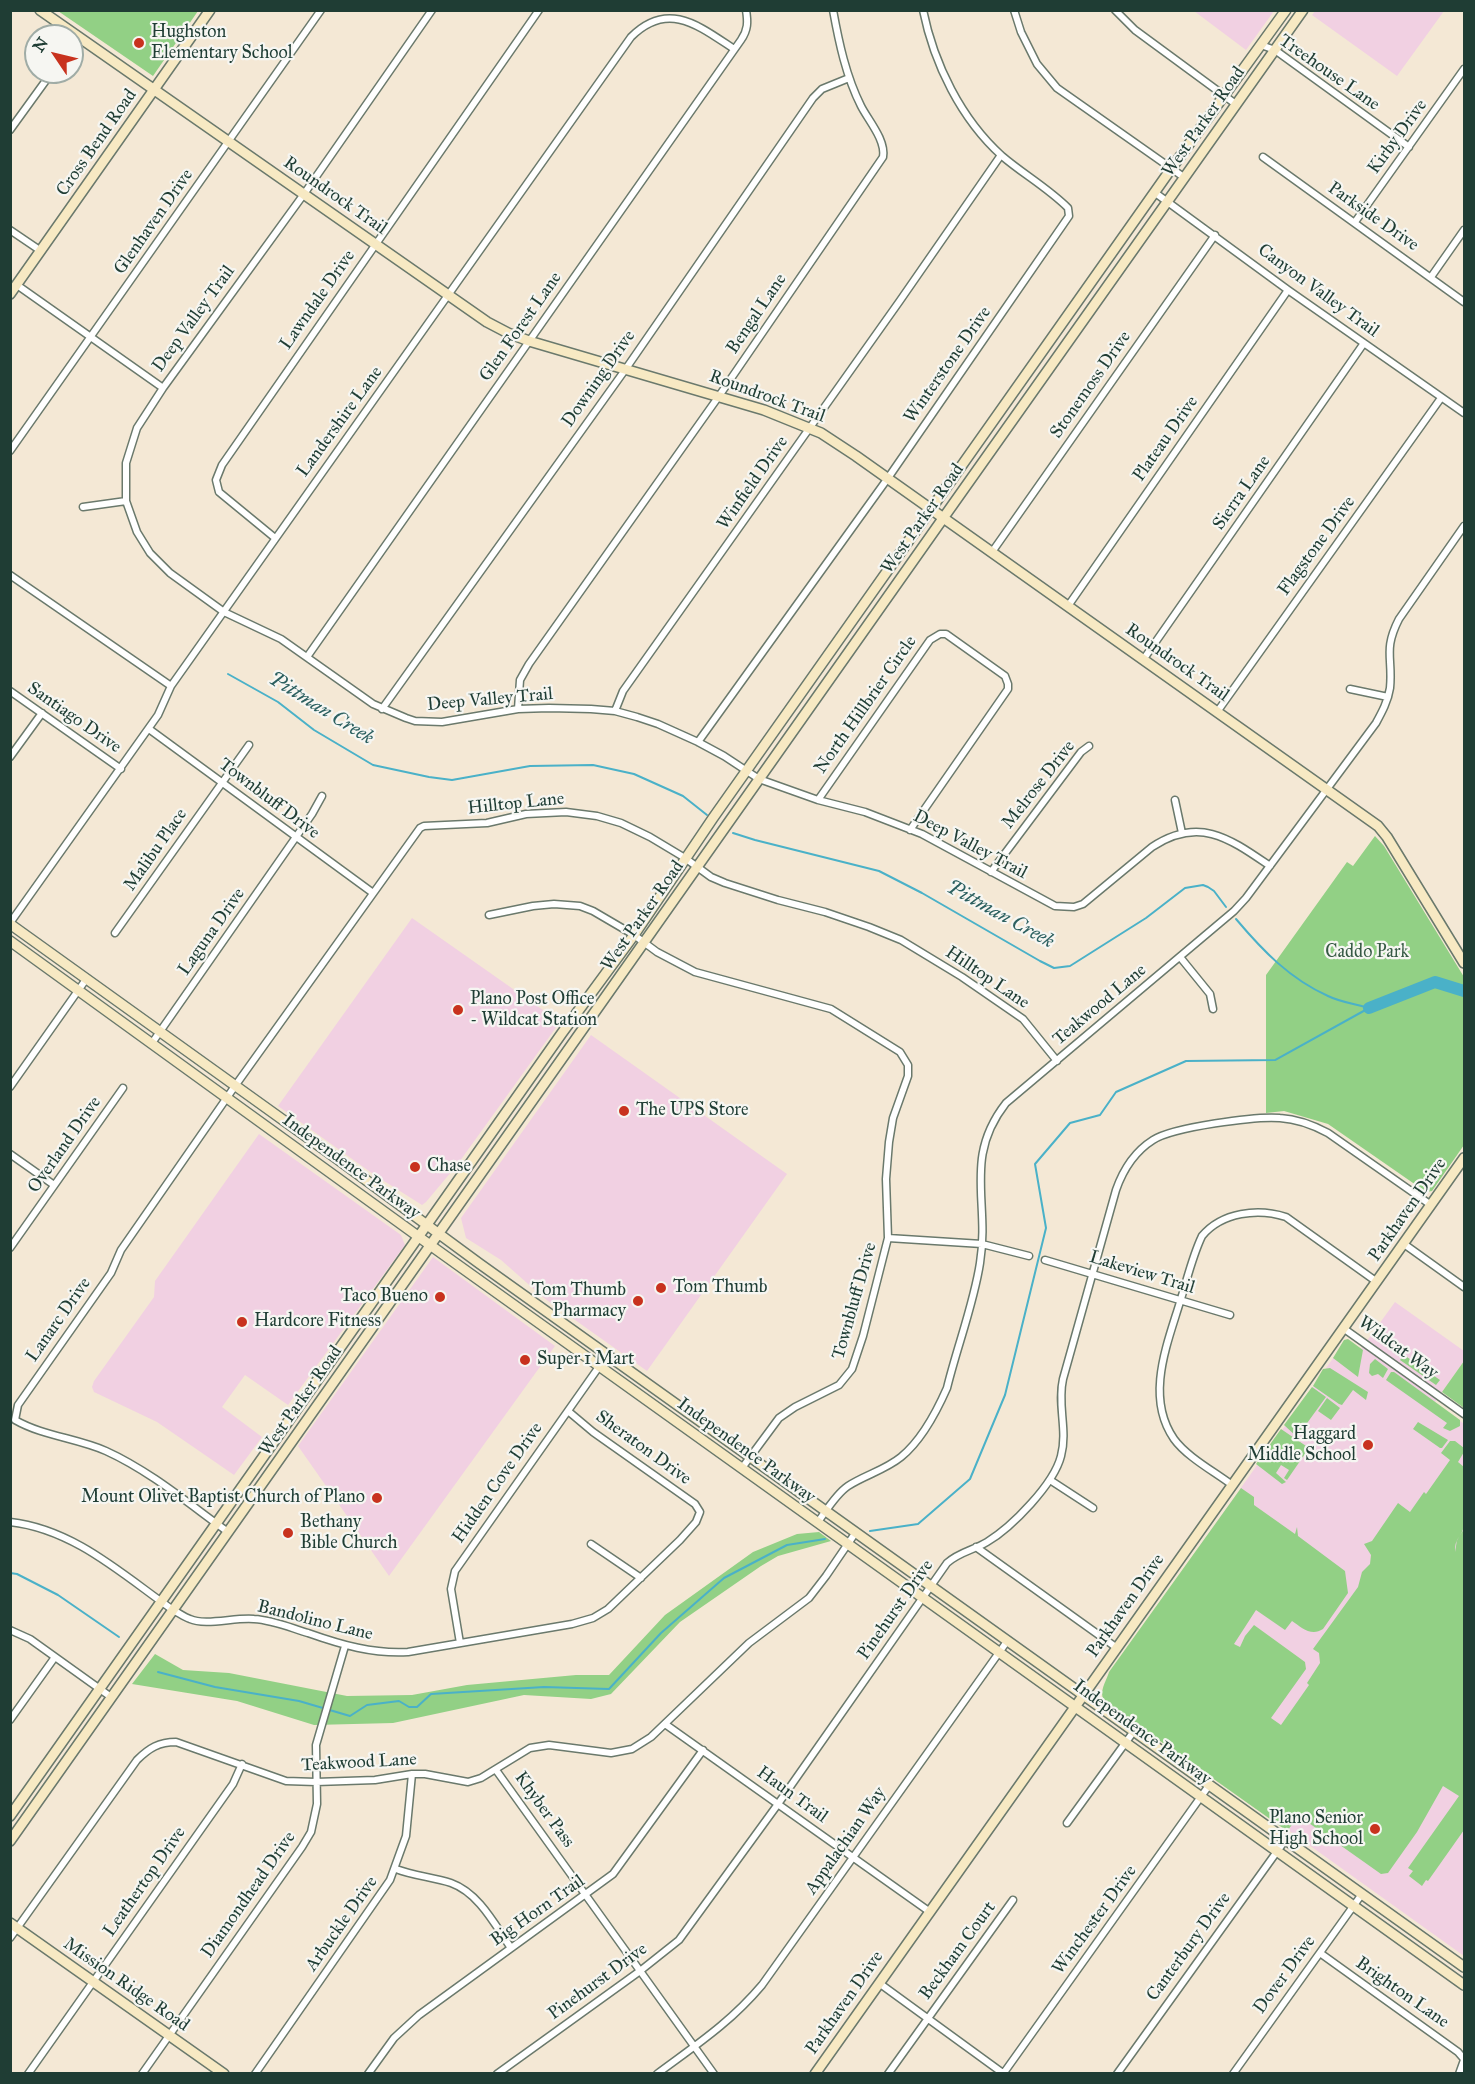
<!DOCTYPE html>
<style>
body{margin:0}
#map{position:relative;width:1475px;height:2084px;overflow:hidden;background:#f4e8d5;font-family:"IM FELL Great Primer",serif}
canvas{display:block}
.frame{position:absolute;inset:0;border:12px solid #1f3d34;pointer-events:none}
.north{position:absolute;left:24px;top:24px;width:60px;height:60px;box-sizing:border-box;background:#f6f6f2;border:2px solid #a0aca6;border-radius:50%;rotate:305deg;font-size:16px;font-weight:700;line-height:24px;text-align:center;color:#1f3d34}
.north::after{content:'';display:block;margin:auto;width:21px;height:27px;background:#c8321e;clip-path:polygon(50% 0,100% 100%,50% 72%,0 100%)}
</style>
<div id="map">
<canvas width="1475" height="2084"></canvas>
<div class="frame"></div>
<div class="north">N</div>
</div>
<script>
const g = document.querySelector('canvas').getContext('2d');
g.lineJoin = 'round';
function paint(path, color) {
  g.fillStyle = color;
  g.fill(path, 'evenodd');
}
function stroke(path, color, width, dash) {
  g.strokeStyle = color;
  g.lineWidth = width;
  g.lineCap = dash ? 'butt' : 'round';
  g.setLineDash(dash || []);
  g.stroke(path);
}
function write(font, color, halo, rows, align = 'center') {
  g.font = font + ' "IM FELL Great Primer",serif';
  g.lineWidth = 4.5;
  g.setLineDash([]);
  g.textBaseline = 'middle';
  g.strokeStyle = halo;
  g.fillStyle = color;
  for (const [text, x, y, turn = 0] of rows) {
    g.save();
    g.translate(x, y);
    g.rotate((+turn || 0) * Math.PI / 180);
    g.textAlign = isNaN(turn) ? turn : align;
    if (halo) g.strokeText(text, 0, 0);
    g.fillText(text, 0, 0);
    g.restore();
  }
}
paint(new Path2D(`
 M 1316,10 L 1444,10 L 1444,11 L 1397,76 L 1312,15 Z
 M 1194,11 L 1274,11 L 1246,50 Z
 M 412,918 L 560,1022 L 457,1165 L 426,1202 L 422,1205 L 376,1176 L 278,1106 Z
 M 591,1035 L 787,1174 L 647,1371 L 544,1298 L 501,1260 L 466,1238 L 461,1218 Z
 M 259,1134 L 401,1235 L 405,1245 L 288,1405 L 245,1375 L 222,1407 L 262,1437 L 234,1475 L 157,1422 L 94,1392 L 92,1387 L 94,1381 L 154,1297 L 155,1281 Z
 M 433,1257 L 555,1346 L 389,1576 L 298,1446 Z
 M 1395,1302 L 1464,1351 L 1464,1361 L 1435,1402 L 1464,1424 L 1464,1956 L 1108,1701 L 1201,1544 L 1346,1340 L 1361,1349 Z`), '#f1d0e2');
paint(new Path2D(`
 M 58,11 L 198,10 L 198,11 L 153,76 Z
 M 1375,836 L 1384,846 L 1464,977 L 1464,1145 L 1432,1191 L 1426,1192 L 1328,1124 L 1284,1111 L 1266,1113 L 1266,975 L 1347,862 L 1353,866 Z
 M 1348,1339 L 1363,1350 L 1358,1377 L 1333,1358 L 1344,1340 Z
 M 1404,1355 L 1440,1380 L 1436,1385 L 1400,1360 Z
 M 1375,1359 L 1388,1369 L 1383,1378 L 1378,1374 L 1372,1376 L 1369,1373 L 1370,1364 Z
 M 1464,1361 L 1464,1408 L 1442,1392 Z
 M 1330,1368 L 1368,1392 L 1366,1400 L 1353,1390 L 1342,1405 L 1339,1404 L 1313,1386 L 1323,1369 Z
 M 1391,1372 L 1394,1372 L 1460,1420 L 1460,1426 L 1450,1431 L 1443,1428 L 1447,1423 L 1386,1380 Z
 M 1312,1387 L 1326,1397 L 1297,1437 L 1284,1425 Z
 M 1327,1398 L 1340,1408 L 1331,1420 L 1318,1411 Z
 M 1418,1422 L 1448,1440 L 1442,1448 L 1440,1448 L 1413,1429 Z
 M 1281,1429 L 1309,1448 L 1287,1480 L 1284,1478 L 1289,1470 L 1281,1465 L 1276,1473 L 1286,1482 L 1282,1484 L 1256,1464 Z
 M 1450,1441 L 1455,1441 L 1464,1448 L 1464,1452 L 1458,1462 L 1464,1467 C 1465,1480 1467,1515 1464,1526 C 1462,1536 1454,1539 1455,1552 L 1457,1540 L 1464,1529 L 1463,1552 L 1464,1565 L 1464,1830 L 1428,1881 L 1426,1880 L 1422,1886 L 1409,1876 L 1413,1871 L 1408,1868 L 1459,1796 L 1443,1786 L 1417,1832 L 1388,1873 L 1381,1874 L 1299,1816 L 1287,1831 L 1105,1702 C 1098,1692 1106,1682 1109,1672 L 1241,1488 L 1254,1497 L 1254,1505 L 1295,1534 L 1297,1527 L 1298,1536 L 1345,1571 L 1348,1593 L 1323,1629 C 1311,1637 1301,1627 1292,1621 L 1285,1630 L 1256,1610 L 1234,1644 L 1240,1647 L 1245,1636 L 1254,1625 L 1305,1662 L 1306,1669 L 1271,1718 L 1281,1725 L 1309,1685 L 1307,1683 L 1320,1663 L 1319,1653 L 1313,1649 L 1358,1587 L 1362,1572 L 1370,1564 L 1371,1555 L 1364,1544 L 1372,1541 L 1398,1503 L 1410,1512 L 1424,1492 L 1426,1494 L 1450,1460 L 1441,1453 Z
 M 819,1532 L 831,1541 L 778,1556 L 761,1566 L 680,1622 L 611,1694 L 591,1699 L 524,1695 L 393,1723 L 314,1725 L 237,1701 L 132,1684 L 155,1654 L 183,1670 L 229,1673 L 347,1696 L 412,1695 L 467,1685 L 576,1675 L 609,1675 L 665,1615 L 753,1552 L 797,1534 Z`), '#92d085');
stroke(new Path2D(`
 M 228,674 L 278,702 L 314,730 L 373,765 L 429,777 L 452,780 L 530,766 L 593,765 L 634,774 L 683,796 L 707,815
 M 733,833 L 755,840 L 879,871 L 922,893 L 1040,961 L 1054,968 L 1070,966 L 1146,918 L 1185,888 L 1203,885 L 1208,887 L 1214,891 L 1226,907
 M 1236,919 C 1263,951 1290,979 1328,996 C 1340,1002 1355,1004 1369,1008
 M 870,1531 L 918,1524 L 970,1479 L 1005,1395 L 1046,1228 L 1035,1164 L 1070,1123 L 1100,1115 L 1116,1092 L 1186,1061 L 1275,1060 L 1369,1008
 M 10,1573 L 17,1574 L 58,1595 L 119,1637
 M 158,1672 L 215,1687 L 299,1701 L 350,1716 L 367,1705 L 399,1701 L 409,1707 L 417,1707 L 431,1694 L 544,1687 L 609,1689 L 661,1633 L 724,1578 L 787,1545 L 825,1539`), '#4ab1c8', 2);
stroke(new Path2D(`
 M 1369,1008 L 1435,982 L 1464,991`), '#4ab1c8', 12);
const street = new Path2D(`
 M 432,10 L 304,194 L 163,388 L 137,428 L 126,463 L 126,501 L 137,532 L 150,553 L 170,573 L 224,612 L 281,639 L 373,704 L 406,718 L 415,721 L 442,722 L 518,709 L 549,708 L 591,709 L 615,711 L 637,717 L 658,724 L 698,742 L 724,756 L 759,779 L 818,800 L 865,812 L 922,834 L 1055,906 L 1074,907 L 1083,904 L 1152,847 C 1199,816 1229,838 1270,866
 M 1014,10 L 1021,32 L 1037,64 L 1057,88 L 1185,178
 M 1115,10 L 1135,30 L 1237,105
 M 1261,45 L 1275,50 L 1409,147
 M 10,130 L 52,72
 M 1263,157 L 1464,302
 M 1154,192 L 1288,290 L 1464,413
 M 1355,222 L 1464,69
 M 10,230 L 41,251
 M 1431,277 L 1464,230
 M 17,285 L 163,388
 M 10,451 L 321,10
 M 83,507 L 126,501
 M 275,538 L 219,492 L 216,480 L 222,465 L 539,10
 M 992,552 L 1215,235
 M 10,575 L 171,686
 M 1068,606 L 1288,290
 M 307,657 L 741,40 C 748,30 748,22 746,10
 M 1143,660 L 1364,343
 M 1350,689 L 1388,697
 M 10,691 L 121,769
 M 382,709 L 625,370 L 813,98 L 822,89 L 849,78
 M 518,709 L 520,680 L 529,664 L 719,396 L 883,157 C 886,140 868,120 861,106 C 846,76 839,43 833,10
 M 615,711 L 623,691 L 899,302 L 1001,155
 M 1217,712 L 1441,398
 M 149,729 L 373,893
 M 698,742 L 888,478 L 1069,216 L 1068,208 C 1048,188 1023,174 1002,156 C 961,119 934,64 923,10
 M 10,757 L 42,713
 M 818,800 L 930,640 L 940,634 L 946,634 L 1005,676 L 1008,684 L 1008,689 L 910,830
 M 1175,800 L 1182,833
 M 991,872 L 1081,752 L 1089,746
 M 489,915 L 533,906 L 554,904 L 580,906 L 593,911 L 634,935 L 657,952 L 695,972 L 831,1009 L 900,1052 L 908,1065 L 908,1076 L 893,1118 L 889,1142 L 886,1179 L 888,1238 L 863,1336 L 852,1369 L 839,1385 L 795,1407 L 779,1418 L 742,1468
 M 10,923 L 158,715 L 171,686 L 631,37 C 668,0 699,26 734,49
 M 115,933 L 249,745
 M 1180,957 L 1210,994 L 1213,1009
 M 152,1043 L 312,814 L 322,796
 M 10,1087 L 87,978
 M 10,1154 L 54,1185
 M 888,1238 L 982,1244 L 1029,1256
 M 1404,1244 L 1464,1287
 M 10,1248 L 123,1088
 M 1045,1260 L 1230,1315
 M 1343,1328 L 1464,1414
 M 1050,1480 L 1093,1508
 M 1232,1485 C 1215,1472 1187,1457 1174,1439 C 1145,1397 1167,1345 1180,1302 C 1187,1280 1192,1257 1202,1236 C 1222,1212 1258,1208 1286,1217 L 1377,1282
 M 10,1522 C 74,1529 123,1575 173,1610 C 179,1613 184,1617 190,1619 C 205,1626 236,1617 254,1619 C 273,1620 291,1628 308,1633 C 342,1645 373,1654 408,1652 L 572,1624 L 593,1618 L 608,1609 L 680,1540 L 696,1522 L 700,1512 L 695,1504 L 593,1432 L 568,1411
 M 818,1522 C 826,1511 836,1494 848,1486 C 865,1475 885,1470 901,1457 C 922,1440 936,1413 947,1388 C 957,1347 974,1303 980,1263 C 990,1201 963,1158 1006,1103 L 1234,911 L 1246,898 L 1376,723 C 1382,712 1388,701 1390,688 C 1393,658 1383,650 1399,619 L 1464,526
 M 228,1532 C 189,1504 150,1471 106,1451 C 76,1438 43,1436 15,1420 L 18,1405 L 111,1273 L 121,1250 L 235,1086 L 420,828 L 424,826 L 487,823 L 526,814 L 566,812 L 597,816 L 621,823 L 650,837 L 685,858 L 711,877 L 725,883 L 778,900 L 825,912 L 869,927 L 901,940 L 962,977 L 1023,1019 L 1057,1061
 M 591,1544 L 641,1578
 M 976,1547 L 1117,1648
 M 10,1630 L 30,1639 L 111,1697
 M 460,1643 L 451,1589 L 455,1571 L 608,1354
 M 10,1720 L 55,1657
 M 665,1724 L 930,1912
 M 496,1770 L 714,2074
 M 1067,1823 L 1134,1731
 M 396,1869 C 414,1876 433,1877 451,1883 C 479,1893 495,1925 511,1948
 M 10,1938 L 137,1760 C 149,1748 159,1742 176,1742 L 286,1781 L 316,1782 L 375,1780 L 412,1774 L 425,1774 L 468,1782 L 481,1778 L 530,1748 L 549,1745 L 611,1753 L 632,1749 L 651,1737 L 749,1643 L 809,1598 L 826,1576 L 856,1532
 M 1320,1953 L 1458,2052 L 1464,2059
 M 879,1983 L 1004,2074
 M 28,2074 L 233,1784 L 242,1764
 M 142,2074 L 302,1847 L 311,1832 L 317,1804 L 316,1745 L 345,1646
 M 255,2074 L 390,1880 L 406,1836 L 412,1774
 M 368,2074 L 394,2038 L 419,2015 L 613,1874 L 703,1750
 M 497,2074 L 640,1971 L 679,1940 L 778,1804 L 947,1563 C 959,1552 974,1550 987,1542 C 1012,1527 1054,1484 1061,1456 C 1068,1430 1057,1405 1063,1379 L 1116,1190 C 1123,1170 1134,1152 1153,1140 C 1173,1127 1256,1116 1280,1118 C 1297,1119 1313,1125 1328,1133 L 1431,1205
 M 657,2074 C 696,2045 730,2023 762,1985 L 1008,1640
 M 888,2074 L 1013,1900
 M 1003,2074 L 1210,1784
 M 1117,2074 L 1286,1839
 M 1233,2074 L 1362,1894
 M 1459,2074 L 1464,2060`);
const secondary = new Path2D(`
 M 40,10 L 487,322 L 508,333 L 529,341 L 764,410 L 821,433 L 856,456 L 1378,826 L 1387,837 L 1464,963
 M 10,294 L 210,10
 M 10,924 L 336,1158 L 480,1264 L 1464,1967
 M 10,941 L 437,1250 L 1464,1985
 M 10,1816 L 562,1033 L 634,935 L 713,818 L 1171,169 L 1286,10
 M 10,1841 L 944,517 L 1303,10
 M 10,1923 L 224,2074
 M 815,2074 L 1464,1158`);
stroke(street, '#6a796c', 9);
stroke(secondary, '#6a796c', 12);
stroke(street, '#fff', 6);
stroke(secondary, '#f7e9c3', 9);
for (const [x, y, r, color] of [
 [139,43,6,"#c8321e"],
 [458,1010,6,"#c8321e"],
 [624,1111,6,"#c8321e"],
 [415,1167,6,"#c8321e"],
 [661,1288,6,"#c8321e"],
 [440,1297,6,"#c8321e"],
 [638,1301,6,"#c8321e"],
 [242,1322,6,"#c8321e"],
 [525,1360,6,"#c8321e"],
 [1368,1445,6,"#c8321e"],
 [377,1498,6,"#c8321e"],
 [288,1533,6,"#c8321e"],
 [1375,1829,6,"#c8321e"]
]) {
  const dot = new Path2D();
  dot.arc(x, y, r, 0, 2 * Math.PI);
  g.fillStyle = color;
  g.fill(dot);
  stroke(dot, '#f6f6f2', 2);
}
write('18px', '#1f3d34', '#f6f6f2', [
 ["Hughston",151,33],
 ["Elementary School",151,54],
 ["Plano Post Office",470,1000],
 ["- Wildcat Station",470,1021],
 ["The UPS Store",636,1111],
 ["Chase",427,1167],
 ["Tom Thumb",673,1288],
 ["Tom Thumb",626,1291,"right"],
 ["Pharmacy",626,1312,"right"],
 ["Taco Bueno",428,1297,"right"],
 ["Hardcore Fitness",254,1322],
 ["Super 1 Mart",537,1360],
 ["Haggard",1356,1435,"right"],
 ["Middle School",1356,1456,"right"],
 ["Mount Olivet Baptist Church of Plano",365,1498,"right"],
 ["Bethany",300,1523],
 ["Bible Church",300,1544],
 ["Plano Senior",1363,1819,"right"],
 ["High School",1363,1840,"right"]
], 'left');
write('18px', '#1f3d34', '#f6f6f2', [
 ["Treehouse Lane",1329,73,35],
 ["West Parker Road",1204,122,-55],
 ["Kirby Drive",1398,137,-54],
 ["Cross Bend Road",97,143,-55],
 ["Roundrock Trail",335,196,35],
 ["Parkside Drive",1373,217,35],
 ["Glenhaven Drive",154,222,-55],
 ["Canyon Valley Trail",1318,291,36],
 ["Lawndale Drive",318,300,-55],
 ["Bengal Lane",757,314,-56],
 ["Deep Valley Trail",194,319,-54],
 ["Glen Forest Lane",521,327,-55],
 ["Winterstone Drive",948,365,-55],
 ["Downing Drive",599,379,-55],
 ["Stonemoss Drive",1091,385,-55],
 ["Roundrock Trail",767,397,20],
 ["Landershire Lane",340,422,-54],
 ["Plateau Drive",1166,439,-55],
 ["Winfield Drive",753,483,-55],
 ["Sierra Lane",1242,493,-55],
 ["West Parker Road",923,519,-55],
 ["Flagstone Drive",1317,546,-54],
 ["Roundrock Trail",1177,663,35],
 ["Deep Valley Trail",490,700,-5],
 ["North Hillbrier Circle",866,705,-55],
 ["Santiago Drive",74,718,35],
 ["Melrose Drive",1039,785,-52],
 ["Townbluff Drive",269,799,37],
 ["Hilltop Lane",516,804,-6],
 ["Deep Valley Trail",970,845,28],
 ["Malibu Place",156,850,-55],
 ["West Parker Road",643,916,-55],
 ["Laguna Drive",212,932,-55],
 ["Hilltop Lane",987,978,34],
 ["Teakwood Lane",1100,1005,-40],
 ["Overland Drive",65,1145,-55],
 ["Independence Parkway",351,1167,36],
 ["Parkhaven Drive",1408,1210,-55],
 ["Lakeview Trail",1142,1273,17],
 ["Townbluff Drive",855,1301,-74],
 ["Lanarc Drive",59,1320,-55],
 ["Wildcat Way",1398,1348,36],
 ["West Parker Road",301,1401,-55],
 ["Sheraton Drive",643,1448,36],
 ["Independence Parkway",746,1451,36],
 ["Hidden Cove Drive",498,1483,-55],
 ["Parkhaven Drive",1126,1606,-55],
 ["Pinehurst Drive",896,1610,-55],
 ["Bandolino Lane",315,1621,14],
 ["Independence Parkway",1142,1733,36],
 ["Teakwood Lane",359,1763,-3],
 ["Haun Trail",792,1795,36],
 ["Khyber Pass",544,1810,54],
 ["Appalachian Way",846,1841,-55],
 ["Leathertop Drive",145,1882,-55],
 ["Diamondhead Drive",249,1895,-55],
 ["Big Horn Trail",538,1911,-35],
 ["Winchester Drive",1095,1920,-54],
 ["Arbuckle Drive",342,1924,-55],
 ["Canterbury Drive",1189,1947,-54],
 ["Beckham Court",958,1951,-54],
 ["Dover Drive",1285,1975,-54],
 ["Pinehurst Drive",598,1982,-36],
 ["Mission Ridge Road",126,1985,35],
 ["Brighton Lane",1402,1993,35],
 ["Parkhaven Drive",845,2003,-55]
]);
write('18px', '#365a44', '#f6f6f2', [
 ["Caddo Park",1367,953]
]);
write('italic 20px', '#2c6060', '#f6f6f2', [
 ["Pittman Creek",321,709,32],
 ["Pittman Creek",1000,915,29]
]);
</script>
